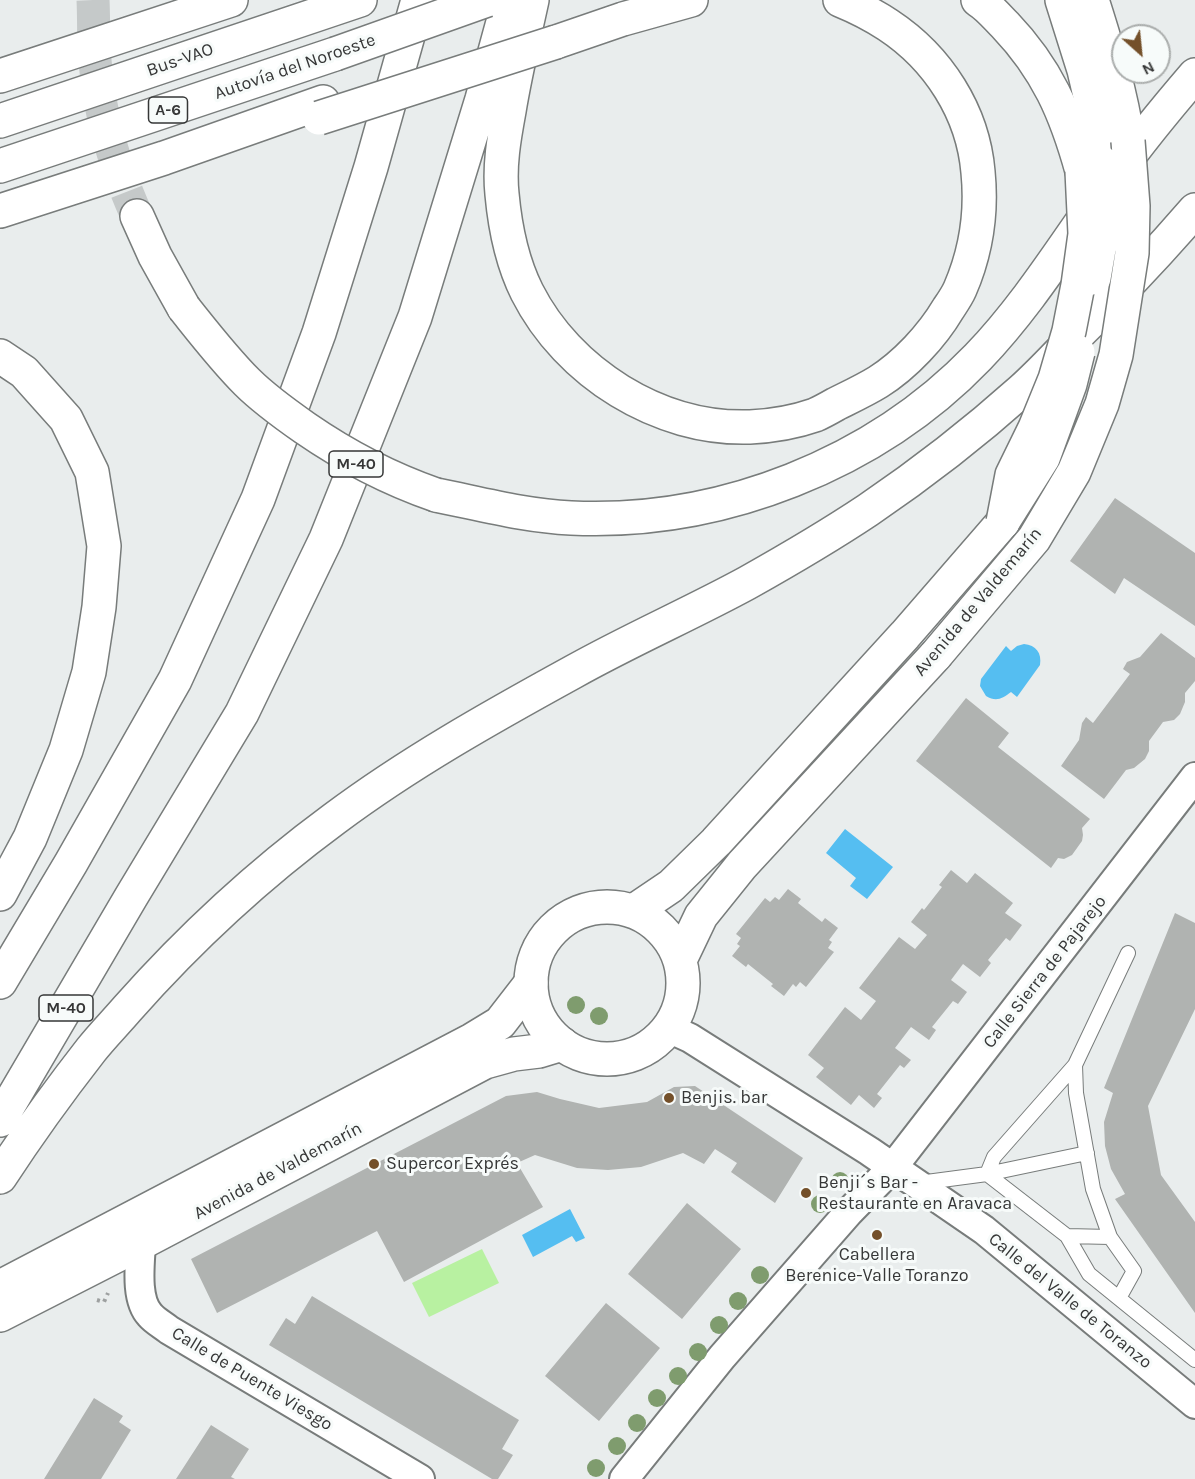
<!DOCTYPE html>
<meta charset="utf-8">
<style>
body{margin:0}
#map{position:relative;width:1195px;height:1479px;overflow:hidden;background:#e9eded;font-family:Karla,sans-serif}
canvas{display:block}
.north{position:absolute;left:1111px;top:24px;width:60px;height:60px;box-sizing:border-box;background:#f7fbfa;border:2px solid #aaadac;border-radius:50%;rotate:153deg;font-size:16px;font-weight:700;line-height:24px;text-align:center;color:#363737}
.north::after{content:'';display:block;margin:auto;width:21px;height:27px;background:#74502a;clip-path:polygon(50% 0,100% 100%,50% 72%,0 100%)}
</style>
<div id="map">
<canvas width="1195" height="1479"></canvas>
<div class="north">N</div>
</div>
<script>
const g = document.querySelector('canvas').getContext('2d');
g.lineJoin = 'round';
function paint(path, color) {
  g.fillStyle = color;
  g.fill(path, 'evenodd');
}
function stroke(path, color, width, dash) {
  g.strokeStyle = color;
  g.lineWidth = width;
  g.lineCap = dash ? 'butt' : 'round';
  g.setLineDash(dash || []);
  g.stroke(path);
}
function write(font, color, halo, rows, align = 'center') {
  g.font = font + ' Karla,sans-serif';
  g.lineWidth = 6;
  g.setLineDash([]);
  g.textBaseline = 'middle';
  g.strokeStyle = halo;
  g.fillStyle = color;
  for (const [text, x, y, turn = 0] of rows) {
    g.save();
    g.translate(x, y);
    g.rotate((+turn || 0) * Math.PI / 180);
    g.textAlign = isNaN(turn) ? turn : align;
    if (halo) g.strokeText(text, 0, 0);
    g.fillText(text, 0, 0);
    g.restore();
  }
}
paint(new Path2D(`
 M 482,1249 L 499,1283 L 429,1317 L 412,1283 Z`), '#b8f1a1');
paint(new Path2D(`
 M 1024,644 C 1036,645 1042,653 1040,665 L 1017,697 L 1011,692 C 1002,699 996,702 986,696 L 980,686 L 981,679 L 1006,646 L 1011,651 L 1017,646 Z
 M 845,829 L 893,867 L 867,899 L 850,886 L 856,878 L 826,853 Z
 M 570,1209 L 585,1238 L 576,1242 L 572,1236 L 533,1257 L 522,1235 Z`), '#55bef1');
paint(new Path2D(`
 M 1115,498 L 1195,553 L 1195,626 L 1124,578 L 1115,594 L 1070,561 Z
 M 1161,633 L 1195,658 L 1195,681 L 1185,693 L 1185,702 L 1180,714 L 1174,720 L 1163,722 L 1149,741 L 1149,751 L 1145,759 L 1134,768 L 1126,770 L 1104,799 L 1061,766 L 1079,740 L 1082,723 L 1086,717 L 1093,723 L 1130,674 L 1123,669 L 1127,662 L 1140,657 Z
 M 966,698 L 1009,733 L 998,747 L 1090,819 L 1082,828 L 1083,835 L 1082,841 L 1072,855 L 1064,859 L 1058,858 L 1051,868 L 916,761 Z
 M 951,870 L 967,883 L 975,873 L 1013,903 L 1005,913 L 1022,925 L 1010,941 L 1006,938 L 988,960 L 991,963 L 980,977 L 963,964 L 951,980 L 967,992 L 958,1004 L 953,1001 L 932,1027 L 936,1030 L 929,1040 L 911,1027 L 895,1048 L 911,1060 L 904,1068 L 900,1065 L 877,1094 L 882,1098 L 874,1108 L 859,1095 L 851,1105 L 816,1077 L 824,1068 L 808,1055 L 845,1007 L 861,1020 L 876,1001 L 859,988 L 899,937 L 915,949 L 927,935 L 911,922 L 922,908 L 924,910 L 942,887 L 939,885 Z
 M 788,889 L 801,899 L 798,903 L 822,922 L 825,918 L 838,928 L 829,940 L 832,942 L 828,948 L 834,952 L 806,987 L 800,982 L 796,987 L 793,984 L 784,996 L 771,986 L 773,984 L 748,964 L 746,967 L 732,956 L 740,946 L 737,944 L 741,938 L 736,934 L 765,898 L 770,902 L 775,897 L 779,900 Z
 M 1175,913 L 1195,923 L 1195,1009 L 1148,1106 L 1161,1175 L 1195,1222 L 1195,1313 L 1115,1199 L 1125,1194 L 1111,1169 L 1105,1146 L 1104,1122 L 1113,1093 L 1104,1088 Z
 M 695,1086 L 803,1158 L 775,1203 L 731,1172 L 737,1163 L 715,1149 L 704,1164 L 683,1153 L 641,1167 L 608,1170 L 577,1168 L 535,1155 L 517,1163 L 543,1207 L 404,1282 L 377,1231 L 217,1313 L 191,1259 L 506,1096 L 537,1092 L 560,1099 L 599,1108 L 647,1102 L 674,1087 Z
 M 687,1203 L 741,1249 L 682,1319 L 628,1274 Z
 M 312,1296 L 519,1420 L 502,1449 L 513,1455 L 498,1479 L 492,1479 L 269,1345 L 286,1318 L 295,1324 Z
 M 606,1303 L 660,1348 L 599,1421 L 545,1376 Z
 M 94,1398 L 123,1416 L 119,1422 L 131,1430 L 101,1479 L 44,1479 Z
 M 211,1425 L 249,1449 L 231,1477 L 235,1479 L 176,1479 Z`), '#b0b3b1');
stroke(new Path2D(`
 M 93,0 C 94,20 93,40 95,60 C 99,114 115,167 137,216`), '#c5c9c9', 33, [33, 16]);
const service = new Path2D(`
 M 1075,1065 L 994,1157 L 987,1174 L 1087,1153
 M 919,1183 L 987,1174 L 1067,1236 L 1089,1274 L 1195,1360
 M 1067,1236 L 1110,1237 L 1134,1271 L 1119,1298
 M 1110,1237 L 1093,1189 L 1076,1093 L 1075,1065 L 1128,953`);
const minor = new Path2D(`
 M 668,1028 L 690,1038 L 869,1151 L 984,1230 L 1195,1404
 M 141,1243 C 140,1264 135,1299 150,1315 C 155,1321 163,1325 169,1330 L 420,1479
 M 624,1479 L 722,1357 L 849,1212 L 893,1167 L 1195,777`);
const tertiary = new Path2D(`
 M 0,1287 L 472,1040 L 500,1023 L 531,983
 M 0,1315 L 141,1243 L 485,1062 L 514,1054 L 539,1051 L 562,1044`);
const secondary = new Path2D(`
 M 1062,0 L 1084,70 L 1097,126 L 1101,162
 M 1092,0 C 1107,47 1121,93 1128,141
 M531 983a76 76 0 1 1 152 0a76 76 0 1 1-152 0Z
 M 634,911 L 671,886 L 716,842 L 905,635 L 1003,522
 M 680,960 L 701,916 L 742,865 L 936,655`);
const motorway = new Path2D(`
 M 532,0 C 524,37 515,74 509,111 C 504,138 499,166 502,194 C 505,227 512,262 527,292 C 568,373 659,430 750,427 C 771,426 795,422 815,415 C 822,412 829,408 836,404 C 850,397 865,390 878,382 C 905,365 932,336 948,309 C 952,303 957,296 960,289 C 976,252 982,212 978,172 C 973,112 938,58 888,25 C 873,15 857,7 840,0
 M 978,0 C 988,6 996,16 1005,25 C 1047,69 1066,113 1082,171
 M 556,42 L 623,19 L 691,0
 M 0,76 L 231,0
 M 0,121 L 360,0
 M 0,166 L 335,54
 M 0,211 L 164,158 L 323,102
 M 137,216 L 155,256 L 184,308
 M 0,356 L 24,372 L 66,419 L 92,472 L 104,546 L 99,607 L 89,672 L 66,750 L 30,838 L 0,894
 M 436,495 C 481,504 525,516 571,518 C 721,525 875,464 978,357 C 1028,305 1065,244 1107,186 C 1134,148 1164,111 1195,75
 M 0,982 L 71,863 L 175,680 L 258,499 L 319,333 L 371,167 L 418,0
 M 0,1120 L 131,897 L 242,713 L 326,539 L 415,317 L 482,99 L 509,0
 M 0,1177 C 28,1134 59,1091 91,1050 C 102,1036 115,1023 127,1009 C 189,939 258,875 334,819 C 409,763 491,717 573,672 C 630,640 690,614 747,583 C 788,560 829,536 868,510 C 921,474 974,433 1022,390 C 1041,373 1059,353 1077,335 C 1118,295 1158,253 1195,210`);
stroke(service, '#787c7b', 16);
stroke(minor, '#787c7b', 32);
stroke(tertiary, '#787c7b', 36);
stroke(secondary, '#787c7b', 36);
stroke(motorway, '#787c7b', 36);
stroke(new Path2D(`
 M 97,1300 L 104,1302 L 108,1293`), '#9da0a0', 4, [3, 4.5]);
stroke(service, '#fff', 14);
stroke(minor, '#fff', 28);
stroke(tertiary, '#fff', 33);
stroke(secondary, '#fff', 33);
stroke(motorway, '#fff', 33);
const secondaryBridge = new Path2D(`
 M 1094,278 L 1102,232 L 1101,162
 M 1004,520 L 1043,458 L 1070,384 L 1078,352
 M 936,655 L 1034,539 L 1074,472 L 1102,404 L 1116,355 L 1132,253 L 1133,206 L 1128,141`);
const motorwayBridge = new Path2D(`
 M 335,54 L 487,0
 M 319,118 L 556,42
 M 184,308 C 204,333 224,359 247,382 C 264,399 285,414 305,428 C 347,457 387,478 436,495
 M 1003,522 L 1012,475 L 1035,428 L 1055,379 L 1069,331 L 1078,285 L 1085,234 L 1082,171`);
stroke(secondaryBridge, '#787c7b', 36, []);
stroke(motorwayBridge, '#787c7b', 36, []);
stroke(secondaryBridge, '#fff', 33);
stroke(motorwayBridge, '#fff', 33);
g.fillStyle = '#7f9c6e';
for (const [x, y] of [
 [576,1005],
 [599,1016],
 [840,1181],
 [820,1204],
 [760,1275],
 [738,1301],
 [719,1325],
 [698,1352],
 [678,1376],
 [657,1398],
 [637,1423],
 [617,1446],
 [596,1468]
]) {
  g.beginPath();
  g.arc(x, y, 9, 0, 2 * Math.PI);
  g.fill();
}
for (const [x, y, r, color] of [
 [669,1098,6,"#74502a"],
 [374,1164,6,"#74502a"],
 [806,1193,6,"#74502a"],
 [877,1235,6,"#74502a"]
]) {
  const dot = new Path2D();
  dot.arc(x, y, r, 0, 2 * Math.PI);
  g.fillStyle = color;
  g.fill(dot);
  stroke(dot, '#f7fbfa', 2);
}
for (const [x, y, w] of [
 [168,110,39],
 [356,464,54],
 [66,1008,54]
]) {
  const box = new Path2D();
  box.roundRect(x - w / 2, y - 13, w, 26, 4.5);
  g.fillStyle = '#f7fbfa';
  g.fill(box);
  stroke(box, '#363737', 1.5);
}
write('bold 16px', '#363737', null, [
 ["A-6",168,110],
 ["M-40",356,464],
 ["M-40",66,1008]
]);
write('18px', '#363737', '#f7fbfa', [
 ["Bus-VAO",180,60,-19],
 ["Autovía del Noroeste",295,67,-19],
 ["Avenida de Valdemarín",978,602,-50],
 ["Calle Sierra de Pajarejo",1045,972,-52],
 ["Avenida de Valdemarín",278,1171,-28],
 ["Calle del Valle de Toranzo",1070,1301,39],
 ["Calle de Puente Viesgo",252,1379,31]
]);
write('18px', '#363737', '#f7fbfa', [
 ["Benjis. bar",681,1098],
 ["Supercor Exprés",386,1164],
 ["Benji´s Bar -",818,1183],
 ["Restaurante en Aravaca",818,1204],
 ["Cabellera",877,1255,"center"],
 ["Berenice-Valle Toranzo",877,1276,"center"]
], 'left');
</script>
